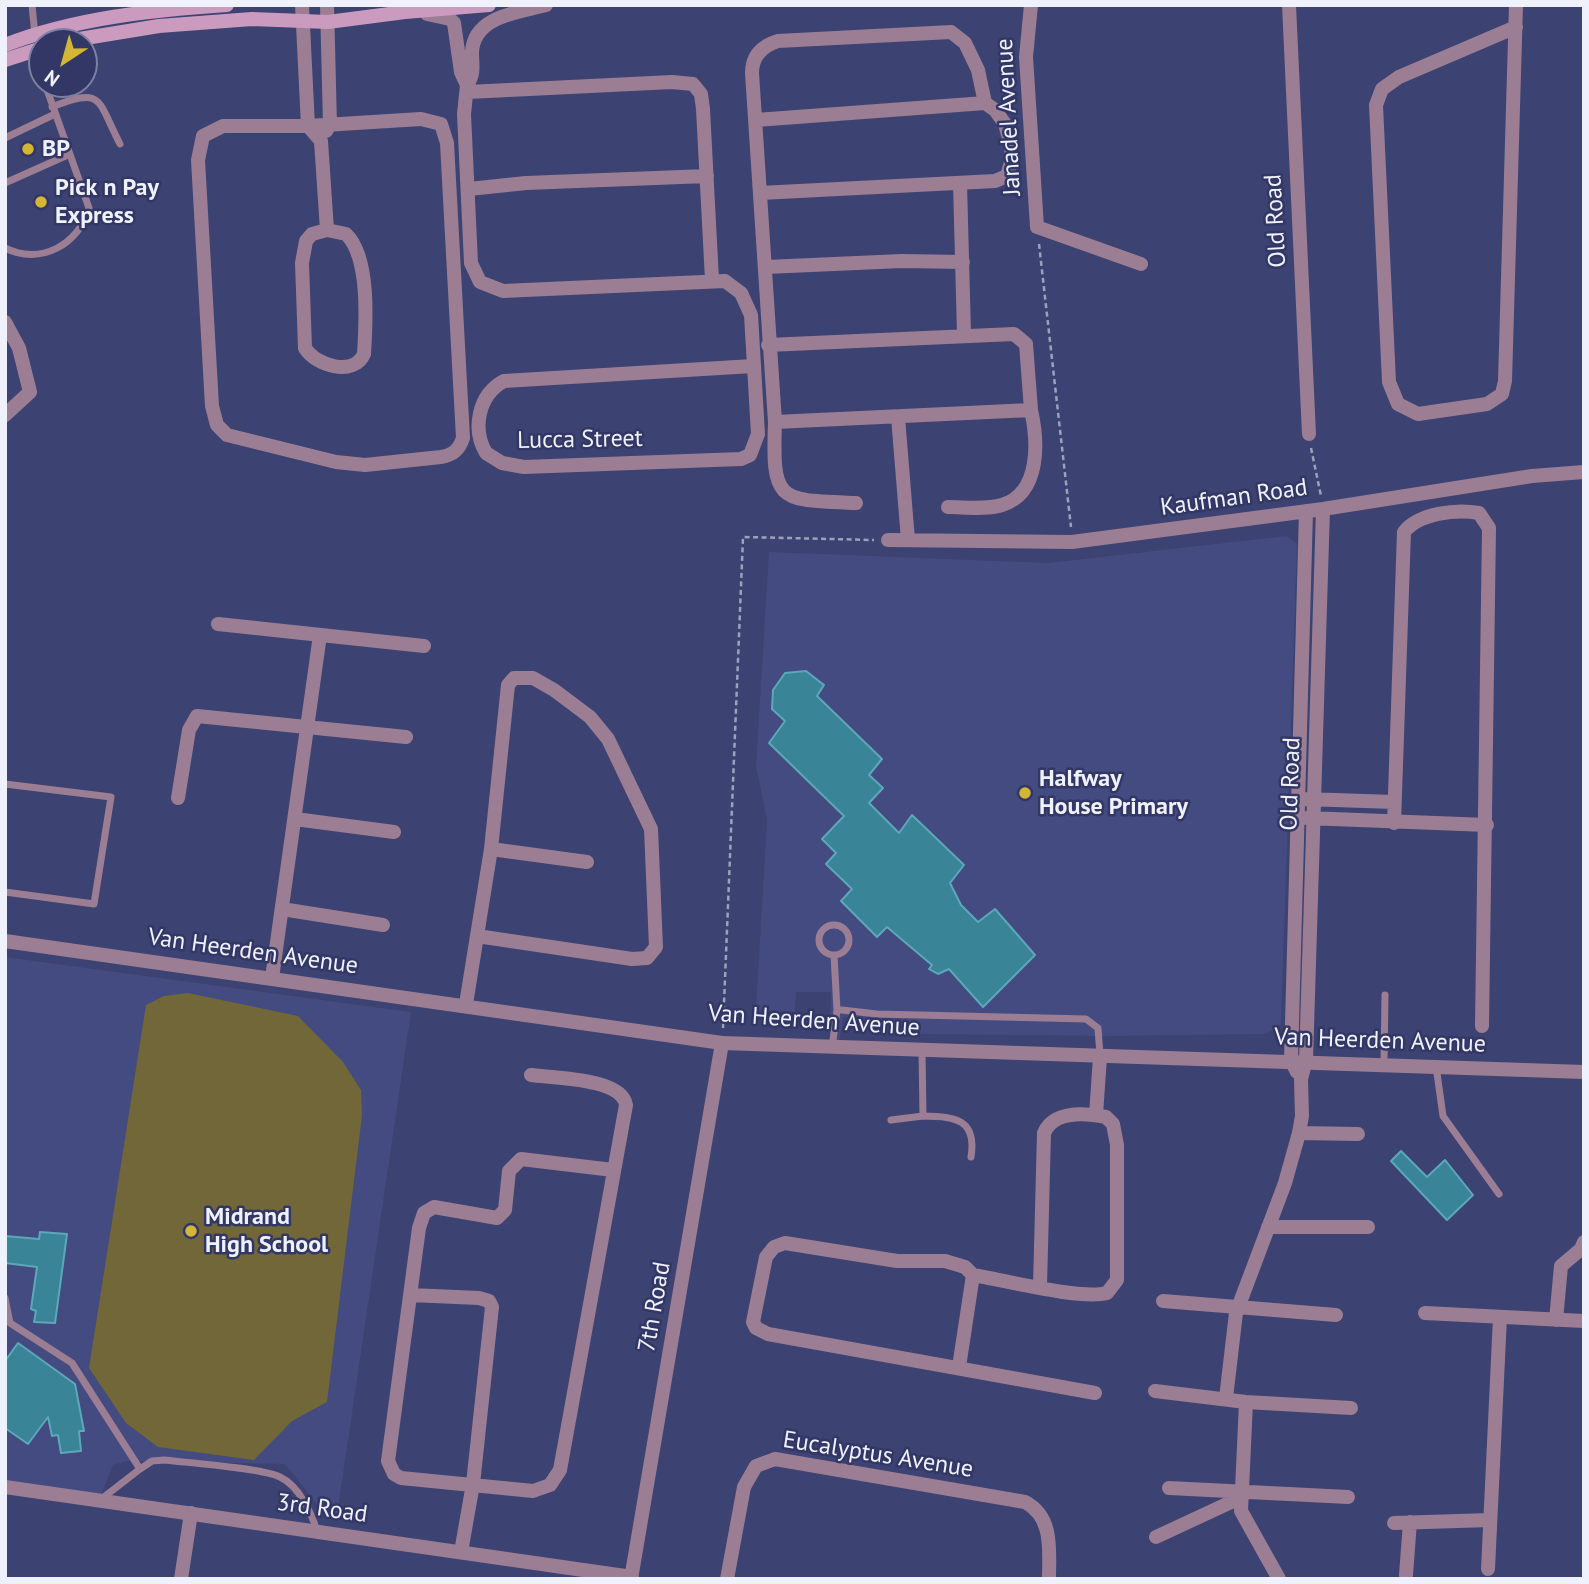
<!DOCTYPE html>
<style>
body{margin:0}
#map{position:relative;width:1589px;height:1584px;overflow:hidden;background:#3c4271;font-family:"PT Sans",sans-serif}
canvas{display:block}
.frame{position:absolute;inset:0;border:7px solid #eff1fd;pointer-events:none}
.north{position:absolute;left:28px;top:28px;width:70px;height:70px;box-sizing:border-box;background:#323765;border:2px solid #7e81a2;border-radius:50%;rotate:216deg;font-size:19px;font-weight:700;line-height:28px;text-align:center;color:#eff1fd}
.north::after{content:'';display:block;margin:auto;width:24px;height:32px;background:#d3b635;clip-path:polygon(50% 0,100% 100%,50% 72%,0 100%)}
</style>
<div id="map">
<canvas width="1589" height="1584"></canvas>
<div class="frame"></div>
<div class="north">N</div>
</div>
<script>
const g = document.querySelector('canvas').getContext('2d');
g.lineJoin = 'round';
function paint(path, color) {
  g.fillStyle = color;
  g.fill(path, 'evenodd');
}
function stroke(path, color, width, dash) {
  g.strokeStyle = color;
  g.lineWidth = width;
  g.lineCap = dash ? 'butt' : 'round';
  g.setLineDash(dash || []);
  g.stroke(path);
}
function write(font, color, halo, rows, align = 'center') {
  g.font = font + ' "PT Sans",sans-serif';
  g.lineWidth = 5;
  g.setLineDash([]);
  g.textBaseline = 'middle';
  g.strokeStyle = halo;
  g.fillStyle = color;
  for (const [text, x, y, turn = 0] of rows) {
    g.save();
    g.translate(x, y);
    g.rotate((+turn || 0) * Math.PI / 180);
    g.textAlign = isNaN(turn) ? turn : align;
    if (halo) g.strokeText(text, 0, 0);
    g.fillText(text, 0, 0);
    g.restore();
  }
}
paint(new Path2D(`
 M 1287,536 L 1297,544 L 1281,1023 L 1274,1030 L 1263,1034 L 1107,1036 L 921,1034 L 880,1031 L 871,1021 L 843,1017 L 839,1044 L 829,1044 L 831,992 L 796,992 L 795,1012 L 756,1009 L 767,820 L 756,766 L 769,552 L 1048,563 Z
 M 5,957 L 411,1012 L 337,1515 L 324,1513 L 285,1464 L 127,1461 L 113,1465 L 99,1500 L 5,1482 Z`), '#444b80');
paint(new Path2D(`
 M 188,993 L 298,1016 L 343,1062 L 361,1090 L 362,1115 L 327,1402 L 292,1421 L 254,1460 L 158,1447 L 126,1423 L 89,1368 L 146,1005 L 164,996 Z`), '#726738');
const building = new Path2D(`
 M 806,671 L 824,685 L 817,696 L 882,759 L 869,775 L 883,788 L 869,803 L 899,833 L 912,815 L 964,865 L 950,883 L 961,905 L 978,922 L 995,909 L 1035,955 L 983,1007 L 949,969 L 938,974 L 929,969 L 932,965 L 887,927 L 877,937 L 841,901 L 852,889 L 826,864 L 836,853 L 822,839 L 844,816 L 769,743 L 785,721 L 772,709 L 773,690 L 785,673 Z
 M 1401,1151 L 1427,1177 L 1445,1160 L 1473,1195 L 1447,1220 L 1391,1161 Z
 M 40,1232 L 67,1234 L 55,1323 L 34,1322 L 36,1311 L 31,1309 L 37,1267 L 5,1263 L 5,1236 L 39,1239 Z
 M 18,1343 L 75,1384 L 84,1431 L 79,1431 L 81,1451 L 61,1453 L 58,1435 L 52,1436 L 48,1417 L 28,1444 L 5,1428 L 5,1361 Z`);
paint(building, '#398497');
stroke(building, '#5da7ba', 2);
stroke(new Path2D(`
 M 1039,244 L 1071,527
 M 1311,448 L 1321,496
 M 723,1028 L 743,537 L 874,540`), '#9da1bd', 2.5, [5, 3.5]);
stroke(new Path2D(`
 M 32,5 L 35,36
 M 34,48 L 42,74
 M 52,107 C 104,86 97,100 120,144
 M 5,138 L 55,114
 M 5,183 L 70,154
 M 5,248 C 41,266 79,244 89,208 L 45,84
 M 5,784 L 111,797 L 94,904 L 5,892
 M819 940a15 15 0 1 1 30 0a15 15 0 1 1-30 0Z
 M 834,955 L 837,1010
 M 832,1048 L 837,1010 L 842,1010 L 877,1014 L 1086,1019 L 1098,1028 L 1100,1056
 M 1384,1063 L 1385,995
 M 1436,1066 L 1443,1116 L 1499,1194
 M 923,1116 C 956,1116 977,1120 971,1157
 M 891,1120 L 923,1116 L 922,1052
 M 5,1298 L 10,1323 L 72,1363 L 140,1469
 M 100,1500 L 140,1469 L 152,1461 L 164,1460 C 190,1463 261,1468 280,1477 C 299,1486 311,1512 317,1531`), '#9c7e94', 7);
stroke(new Path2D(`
 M 302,5 L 308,126 L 321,141 L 327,230
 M 1031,5 L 1026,57 L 1037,227 L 1141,264
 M 1289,5 L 1309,434
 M 427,14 L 450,19 L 454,23 L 461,72 L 467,85 L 464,114 L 471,263 L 480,282 L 503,291 L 725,281 L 741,293 L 751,315 L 758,434 L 750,455 L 741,459 L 524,467 L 502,463 L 486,453 C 472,429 478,395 504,381 L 753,366
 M 1516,27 L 1399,77 L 1382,89 L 1376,105 L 1389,382 L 1398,404 L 1418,414 L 1487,404 L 1502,394 L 1505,381 L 1516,5
 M 467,85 C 475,73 472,65 472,52 C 474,16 517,13 546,5
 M 468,92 L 672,82 L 693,84 L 701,94 L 703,109 L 712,280
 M 421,119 L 441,124 L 447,143 L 463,438 C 459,450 453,455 441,457 L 365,465 L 336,462 L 227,435 L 217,425 L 212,406 L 198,160 L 203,136 L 223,126 L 308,126 Z
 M 756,120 L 985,103
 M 326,131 L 330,125 L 327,5
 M 960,183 L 964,334
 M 469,189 L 526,183 L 707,176
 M 760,193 L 995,181 L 1007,176 L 1012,159 L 1011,145 L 1005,124 L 995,110 L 985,103 L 978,70 L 965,43 L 951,32 L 778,41 C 762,46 752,56 752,73 L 775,422
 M 327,230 L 346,234 C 370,257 366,322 364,354 C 354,377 316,366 305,348 L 302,263 L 306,241 L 312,234 Z
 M 766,267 L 902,261 L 963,262
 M 5,322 L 19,348 L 30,392 L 5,415
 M 768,345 L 1014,334 L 1026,344 L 1031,410
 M 898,417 L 908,540
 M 856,503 C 778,500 772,503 775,422 L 1031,410 C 1038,441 1041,493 1002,505 C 986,510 964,507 948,507
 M 888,540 L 1072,542 L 1323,509 L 1532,476 L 1584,472
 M 218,624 L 424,646
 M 178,798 L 189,730 L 197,716 L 406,737
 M 1305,799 L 1394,802
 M 1307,818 L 1487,825
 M 295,819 L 394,832
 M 1394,823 L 1404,532 C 1419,513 1456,509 1479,513 L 1489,528 L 1482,1026
 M 491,849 L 587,862
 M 282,909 L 383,925
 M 5,941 L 722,1043
 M 272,978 L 320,635
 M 466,1004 L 491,849 L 508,685 L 514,678 L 533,678 L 554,690 L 590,717 L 608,739 L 651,829 L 656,947 L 647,958 L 632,959 L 477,936
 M 1297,1072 L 1291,1060 L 1306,511
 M 531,1075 C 554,1078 622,1078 626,1105 L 560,1470 L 550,1485 L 533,1491 L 401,1478 L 394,1474 L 388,1461 L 419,1228 L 424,1213 L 434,1207 L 497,1218 L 505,1210 L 509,1171 L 521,1159 L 613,1170
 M 1096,1115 L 1100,1057
 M 1299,1133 L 1358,1134
 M 1268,1227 L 1368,1227
 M 1040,1286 L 1044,1133 C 1054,1110 1085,1113 1106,1117 L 1113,1124 L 1117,1145 L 1117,1280 L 1107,1293 C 1080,1300 1004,1280 973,1275 L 965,1267 L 945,1261 L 897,1261 L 785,1243 L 774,1247 L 766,1257 L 753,1322 L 756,1328 L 768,1334 L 1095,1393
 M 410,1295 L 479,1298 L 489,1301 L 492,1307 L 473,1484 L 461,1552
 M 1163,1301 L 1336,1315
 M 1425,1313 L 1584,1321
 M 1556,1320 L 1561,1266 L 1581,1249 L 1584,1242
 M 959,1367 L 973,1275
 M 1155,1391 L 1246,1402 L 1351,1408
 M 1226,1398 L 1236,1313 L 1285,1183 L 1299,1133 L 1302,1116 L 1301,1079 L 1306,1060 L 1323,509
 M 1246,1402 L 1241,1511 L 1279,1579
 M 1169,1488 L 1348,1497
 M 1394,1523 L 1490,1520
 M 1156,1537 L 1242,1497
 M 1488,1569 L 1500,1317
 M 1406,1575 L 1410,1522
 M 181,1579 L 191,1513
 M 727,1579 L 744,1487 L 756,1466 L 775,1459 L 1025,1502 C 1054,1517 1049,1551 1049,1579`), '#9c7e94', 14);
stroke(new Path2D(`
 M 5,1487 L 632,1577
 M 631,1579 L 722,1043 L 1584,1072`), '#9c7e94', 14);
stroke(new Path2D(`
 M 61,42 L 159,26 L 252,19 L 328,22 L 405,12 L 489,5
 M 5,45 C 75,18 152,10 227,5
 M 5,60 L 42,48`), '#cb9bbf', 14);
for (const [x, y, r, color] of [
 [28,149,7,"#d3b635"],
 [41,202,7,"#d3b635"],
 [1025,793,7,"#d3b635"],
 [191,1231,7,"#d3b635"]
]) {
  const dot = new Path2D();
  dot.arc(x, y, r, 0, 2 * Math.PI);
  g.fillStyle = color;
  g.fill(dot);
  stroke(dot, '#323765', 2.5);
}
write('24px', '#eff1fd', '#323765', [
 ["Janadel Avenue",1009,117,-93],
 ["Old Road",1276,221,-93],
 ["Lucca Street",580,440,-1],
 ["Kaufman Road",1234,498,-8],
 ["Old Road",1291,784,-88],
 ["Van Heerden Avenue",253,952,8],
 ["Van Heerden Avenue",814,1021,4],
 ["Van Heerden Avenue",1380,1041,2],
 ["7th Road",655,1307,-80],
 ["Eucalyptus Avenue",878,1455,9],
 ["3rd Road",322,1509,8]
]);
write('bold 24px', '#eff1fd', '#323765', [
 ["BP",42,149],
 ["Pick n Pay",55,188],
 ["Express",55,216],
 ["Halfway",1039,779],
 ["House Primary",1039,807],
 ["Midrand",205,1217],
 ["High School",205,1245]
], 'left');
</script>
